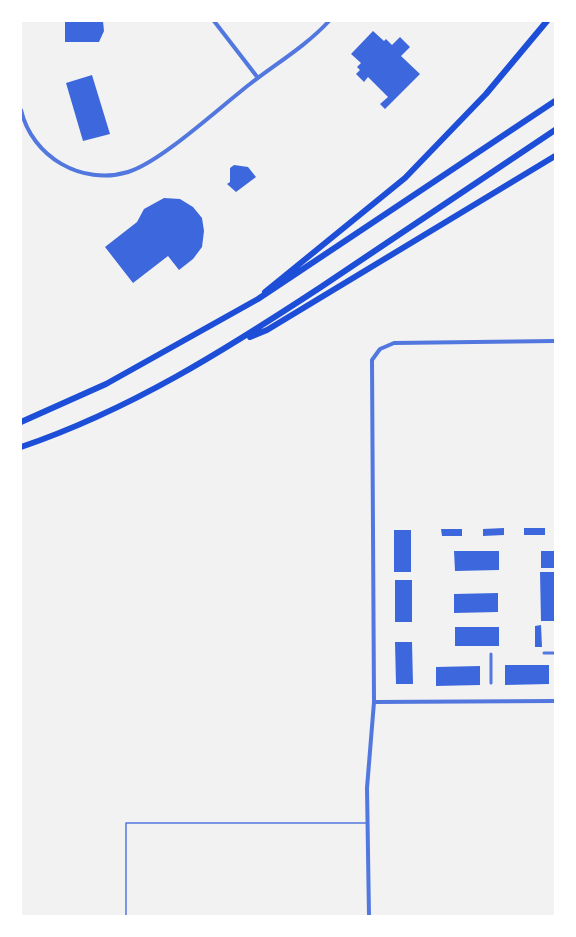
<!DOCTYPE html>
<style>
body{margin:0}
#map{position:relative;width:576px;height:937px;overflow:hidden;background:#f2f2f2;font-family:Lato,sans-serif}
canvas{display:block}
.frame{position:absolute;inset:0;border:22px solid #fff;pointer-events:none}
</style>
<div id="map">
<canvas width="576" height="937"></canvas>
<div class="frame"></div>
</div>
<script>
const g = document.querySelector('canvas').getContext('2d');
g.lineJoin = 'round';
function paint(path, color) {
  g.fillStyle = color;
  g.fill(path, 'evenodd');
}
function stroke(path, color, width, dash) {
  g.strokeStyle = color;
  g.lineWidth = width;
  g.lineCap = dash ? 'butt' : 'round';
  g.setLineDash(dash || []);
  g.stroke(path);
}
paint(new Path2D(`
 M 65,21 L 103,21 L 104,31 L 99,42 L 65,42 Z
 M 373,31 L 384,41 L 386,39 L 392,45 L 400,37 L 410,47 L 401,56 L 420,74 L 385,109 L 380,104 L 388,97 L 368,77 L 364,82 L 356,74 L 360,70 L 357,67 L 361,63 L 351,54 Z
 M 92,75 L 110,134 L 83,141 L 66,83 Z
 M 234,165 L 248,167 L 256,177 L 236,192 L 227,184 L 230,182 L 230,168 Z
 M 164,198 L 180,199 L 193,207 L 202,218 L 204,231 L 202,247 L 193,259 L 179,270 L 168,256 L 133,283 L 105,247 L 137,222 L 144,209 Z
 M 504,528 L 504,535 L 483,536 L 483,529 Z
 M 524,528 L 545,528 L 545,535 L 524,535 Z
 M 441,529 L 462,529 L 462,536 L 442,536 Z
 M 394,530 L 411,530 L 411,572 L 394,572 Z
 M 454,551 L 499,551 L 499,570 L 455,571 Z
 M 541,551 L 555,551 L 555,568 L 541,568 Z
 M 540,572 L 555,572 L 555,621 L 541,621 Z
 M 395,580 L 412,580 L 412,622 L 395,622 Z
 M 498,593 L 498,612 L 454,613 L 454,594 Z
 M 541,625 L 542,647 L 535,647 L 535,626 Z
 M 455,627 L 499,627 L 499,646 L 455,646 Z
 M 395,642 L 412,642 L 413,684 L 396,684 Z
 M 505,665 L 549,665 L 549,684 L 505,685 Z
 M 480,666 L 480,685 L 436,686 L 436,667 Z`), '#3d67dc');
stroke(new Path2D(`
 M 126,916 L 126,823 L 367,823`), '#5277de', 1.5);
stroke(new Path2D(`
 M 544,653 L 555,653
 M 491,654 L 491,683`), '#5277de', 3);
stroke(new Path2D(`
 M 214,21 L 258,78
 M 21,110 C 32,157 82,186 128,172 C 161,162 220,107 250,84 C 277,63 306,46 329,21
 M 374,702 L 555,701
 M 369,916 L 367,788 L 374,702 L 372,360 L 380,349 L 394,343 L 555,341`), '#5277de', 4);
stroke(new Path2D(`
 M 265,292 L 405,178 L 486,94 L 547,21
 M 250,337 L 267,330 L 555,156
 M 21,422 L 106,384 L 258,299 L 555,101
 M 21,447 C 130,410 225,350 321,287 C 399,235 477,182 555,130`), '#1d4ed8', 6);
</script>
